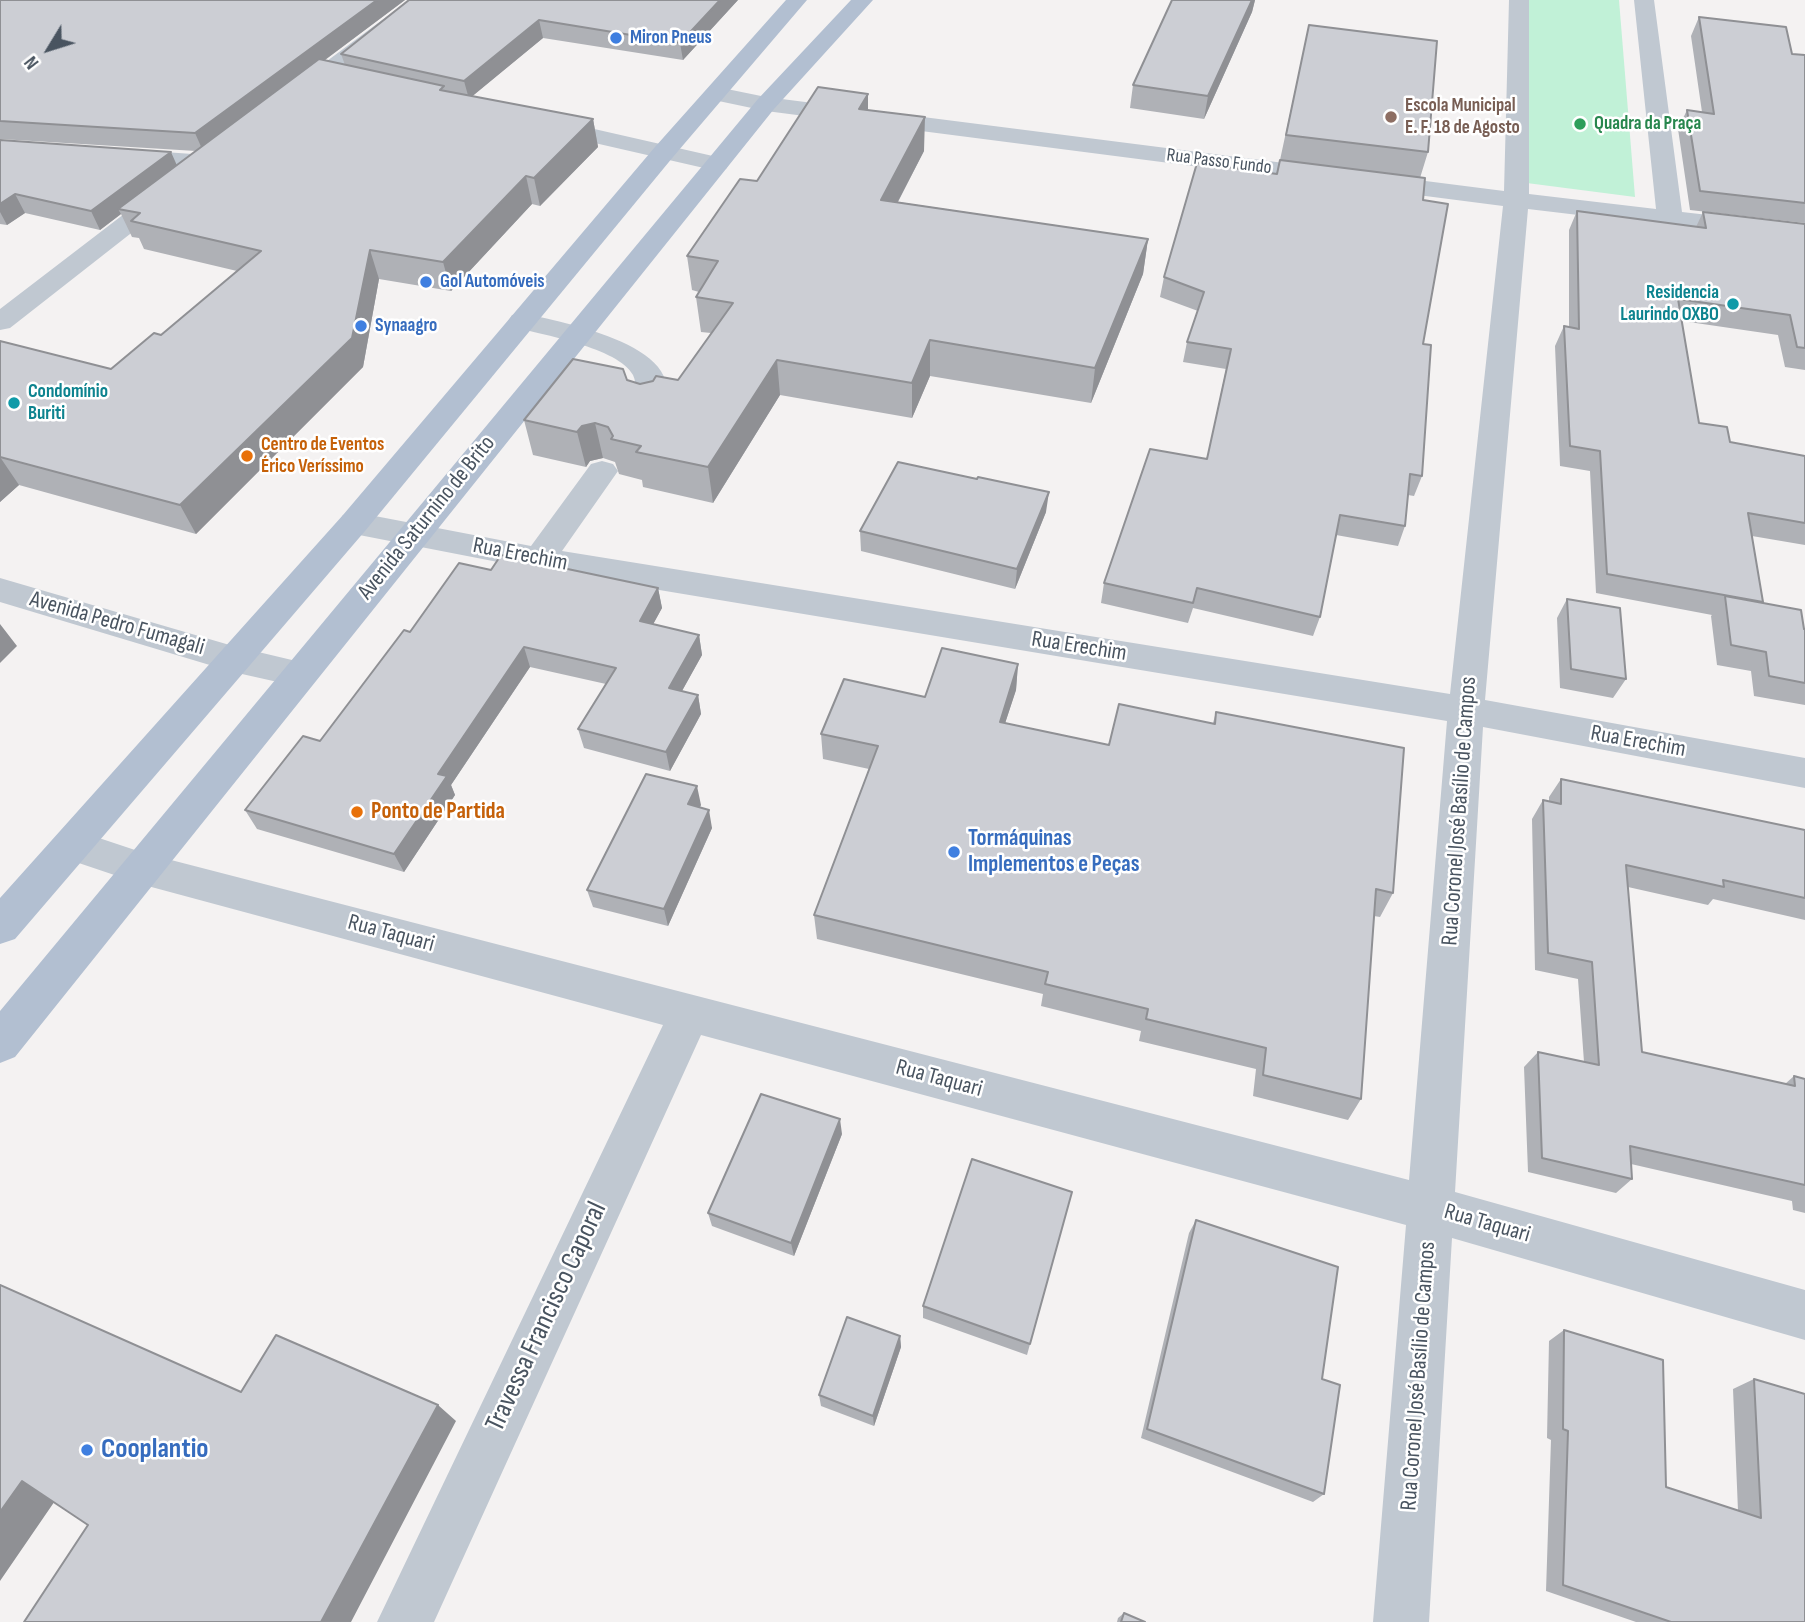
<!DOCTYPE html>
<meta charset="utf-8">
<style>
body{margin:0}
#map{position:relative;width:1805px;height:1622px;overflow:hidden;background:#f4f2f2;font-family:"Sofia Sans Condensed",sans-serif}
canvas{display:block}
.north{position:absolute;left:14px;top:14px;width:70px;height:70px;-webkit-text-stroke:5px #fff;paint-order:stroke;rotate:232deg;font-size:19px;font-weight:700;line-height:28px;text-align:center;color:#495460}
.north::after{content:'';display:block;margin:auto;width:24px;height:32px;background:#495460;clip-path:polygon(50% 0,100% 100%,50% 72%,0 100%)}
</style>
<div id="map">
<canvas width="1805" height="1622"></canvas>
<div class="north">N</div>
</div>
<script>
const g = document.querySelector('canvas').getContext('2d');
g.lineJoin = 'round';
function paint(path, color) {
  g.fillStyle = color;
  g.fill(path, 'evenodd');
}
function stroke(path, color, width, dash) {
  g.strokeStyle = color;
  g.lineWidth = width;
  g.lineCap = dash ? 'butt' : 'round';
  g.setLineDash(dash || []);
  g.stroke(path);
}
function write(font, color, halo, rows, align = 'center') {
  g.font = font + ' "Sofia Sans Condensed",sans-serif';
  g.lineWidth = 5;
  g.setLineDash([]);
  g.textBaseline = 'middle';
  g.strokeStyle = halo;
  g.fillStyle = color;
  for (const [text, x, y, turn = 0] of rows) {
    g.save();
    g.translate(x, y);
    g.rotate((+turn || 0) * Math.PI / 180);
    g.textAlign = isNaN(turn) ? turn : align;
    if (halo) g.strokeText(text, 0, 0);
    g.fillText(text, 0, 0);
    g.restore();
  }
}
paint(new Path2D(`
 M 1525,0 L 1619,0 L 1635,197 L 1519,182 Z`), '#c1f1d7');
paint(new Path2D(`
 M 409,0 L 432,0 L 304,100 L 288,100 L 285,95 L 288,90 Z
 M 1509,0 L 1529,0 L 1529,194 L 1656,209 L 1634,0 L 1654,0 L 1682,212 L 1805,226 L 1805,242 L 1528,209 L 1485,700 L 1805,758 L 1805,788 L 1483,727 L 1455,1192 L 1805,1290 L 1805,1340 L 1452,1238 L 1429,1622 L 1373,1622 L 1406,1225 L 701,1035 L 434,1622 L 377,1622 L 663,1025 L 144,885 L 58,856 L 52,845 L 58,834 L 72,829 L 144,853 L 1409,1180 L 1447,721 L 539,570 L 354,534 L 343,531 L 338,523 L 343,515 L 354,512 L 531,546 L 591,464 L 602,461 L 613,464 L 618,471 L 562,551 L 1450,694 L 1503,206 L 766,111 L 709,99 L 706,94 L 709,89 L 717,87 L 766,97 L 1504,191 Z
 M 546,118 L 726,159 L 729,164 L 726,169 L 717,171 L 538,130 L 534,125 L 538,120 Z
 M 121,149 L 207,155 L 216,157 L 219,162 L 216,167 L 207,169 L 112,161 L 109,156 L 112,151 Z
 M 167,185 L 176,188 L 180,193 L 176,198 L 10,328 L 0,330 L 0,309 L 158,188 Z
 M 522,313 C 561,322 703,347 658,414 L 647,417 L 636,414 L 632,408 C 634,398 638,385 633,375 C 619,348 541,334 512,327 L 508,321 L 512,315 Z
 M 0,578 L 233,646 L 313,665 L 318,674 L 313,683 L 300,687 L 233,672 L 0,602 Z`), '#c0c8d1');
paint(new Path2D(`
 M 786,0 L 807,0 L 673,157 L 365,531 L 15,939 L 0,944 L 0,898 L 343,515 L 655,147 Z
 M 851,0 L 873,0 L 774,109 L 15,1057 L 0,1063 L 0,1011 L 758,99 Z`), '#b2bfd1');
paint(new Path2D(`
 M 0,0 L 405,0 L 325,60 L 345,65 L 341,54 L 409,0 L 738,0 L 683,60 L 543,38 L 472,96 L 593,119 L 598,147 L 540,206 L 532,204 L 451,291 L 379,279 L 363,367 L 196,534 L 19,485 L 0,502 L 0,341 L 111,369 L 161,335 L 237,271 L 144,249 L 139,238 L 132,237 L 121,214 L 100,230 L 25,213 L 7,225 L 0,224 L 0,140 L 177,165 L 196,151 L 0,139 Z
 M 1172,0 L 1255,0 L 1252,12 L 1204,119 L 1130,108 L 1133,85 Z
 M 1699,17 L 1792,54 L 1805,55 L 1805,223 L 1690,210 L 1678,129 L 1687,110 L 1702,112 L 1691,36 Z
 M 1309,25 L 1428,152 L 1420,178 L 1280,160 Z
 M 868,110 L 924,151 L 898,202 L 1148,239 L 1143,274 L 1091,403 L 930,376 L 912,418 L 780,395 L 713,503 L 643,487 L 642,480 L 619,474 L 615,462 L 603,458 L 590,461 L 586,467 L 533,455 L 524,420 L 627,380 L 640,384 L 678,380 L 711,333 L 701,332 L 696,297 L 699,292 L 692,290 L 687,256 L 757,181 Z
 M 1423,200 L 1422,476 L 1414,496 L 1408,495 L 1405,526 L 1398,546 L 1336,535 L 1320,617 L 1313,636 L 1193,608 L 1188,623 L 1101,603 L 1104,583 L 1207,459 L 1226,369 L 1183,362 L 1187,342 L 1198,311 L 1160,297 L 1164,277 Z
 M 1577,211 L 1696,227 L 1703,212 L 1805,224 L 1805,370 L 1785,367 L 1778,335 L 1682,321 L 1699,423 L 1730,442 L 1805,456 L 1805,545 L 1752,536 L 1763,602 L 1762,603 L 1805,629 L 1805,705 L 1754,696 L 1751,671 L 1717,665 L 1711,616 L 1712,615 L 1596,593 L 1590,471 L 1560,466 L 1555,346 L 1564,326 L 1569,327 L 1569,230 Z
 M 1046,512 L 1015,589 L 861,551 L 860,531 Z
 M 491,570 L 658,588 L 662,608 L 653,624 L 699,635 L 702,655 L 682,691 L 698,695 L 701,714 L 670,771 L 584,748 L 578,729 L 606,684 L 530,667 L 451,785 L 455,795 L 404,872 L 257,829 L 245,810 L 320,741 L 410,632 Z
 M 1567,599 L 1626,679 L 1613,698 L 1560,688 L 1557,618 Z
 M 1018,664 L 1016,690 L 1005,723 L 1109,745 L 1213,723 L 1216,712 L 1393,893 L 1380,917 L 1374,916 L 1361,1099 L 1348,1120 L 1253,1096 L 1256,1069 L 1139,1041 L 1141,1031 L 1041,1006 L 1043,994 L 817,939 L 814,915 L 869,769 L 823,759 L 821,734 Z
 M 1561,779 L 1805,830 L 1805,920 L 1713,899 L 1708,905 L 1628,887 L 1642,1052 L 1785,1084 L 1794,1076 L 1805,1079 L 1805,1213 L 1793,1210 L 1792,1201 L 1631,1164 L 1632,1179 L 1616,1193 L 1528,1172 L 1524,1067 L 1538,1052 L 1584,1062 L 1578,979 L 1535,970 L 1532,819 L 1543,800 L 1549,802 L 1549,797 Z
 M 701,805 L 700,807 L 712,828 L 668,926 L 593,907 L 587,890 Z
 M 842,1134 L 794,1256 L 712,1226 L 708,1213 Z
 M 1072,1192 L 1027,1355 L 923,1318 L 923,1306 Z
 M 1196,1220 L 1322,1379 L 1324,1494 L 1313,1502 L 1141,1438 L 1189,1233 Z
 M 1564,1330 L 1666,1487 L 1738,1511 L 1733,1389 L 1754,1379 L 1805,1622 L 1636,1622 L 1546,1591 L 1551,1440 L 1547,1438 L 1549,1341 Z
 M 900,1336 L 901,1347 L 874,1426 L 821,1406 L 819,1395 Z
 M 1124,1613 L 1145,1622 L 1117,1622 L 1118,1618 Z`), '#afb1b6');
paint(new Path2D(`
 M 377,0 L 405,0 L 203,151 L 195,133 Z
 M 720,0 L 738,0 L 683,60 L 680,43 Z
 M 1252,0 L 1255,0 L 1252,12 L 1204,119 L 1208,96 Z
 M 539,20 L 543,38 L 469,99 L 464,81 Z
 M 868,94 L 868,128 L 859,109 Z
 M 925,117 L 924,151 L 881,234 L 881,200 Z
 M 593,119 L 598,147 L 540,206 L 534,178 Z
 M 171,152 L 179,170 L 118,209 L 121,214 L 100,230 L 91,211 Z
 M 526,176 L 532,204 L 451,291 L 443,262 Z
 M 15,194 L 25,213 L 7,225 L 0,212 L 0,204 Z
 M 1148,239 L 1143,274 L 1091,403 L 1095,368 Z
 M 370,250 L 379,279 L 363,367 L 196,534 L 180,505 Z
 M 930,340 L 930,376 L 912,418 L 912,383 Z
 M 777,360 L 780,395 L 713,503 L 708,467 Z
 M 595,423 L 603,458 L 590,461 L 586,467 L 577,432 L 582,426 Z
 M 0,457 L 19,485 L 0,502 Z
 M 1049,492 L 1046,512 L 1015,589 L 1017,569 Z
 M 658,588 L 662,608 L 644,641 L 640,621 Z
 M 0,624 L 17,646 L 0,663 Z
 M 699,635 L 702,655 L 673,707 L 669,688 Z
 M 524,647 L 530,667 L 451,785 L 455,795 L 404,872 L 394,854 L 438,774 Z
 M 1018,664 L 1016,690 L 997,748 L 1000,722 Z
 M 698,695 L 701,714 L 670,771 L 666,752 Z
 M 697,786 L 701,805 L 692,823 L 688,804 Z
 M 709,810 L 712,828 L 668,926 L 664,909 Z
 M 840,1119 L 842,1134 L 794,1256 L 791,1243 Z
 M 900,1336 L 901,1347 L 874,1426 L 873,1416 Z
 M 438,1405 L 456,1421 L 351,1622 L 321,1622 Z
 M 22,1481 L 59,1495 L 0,1581 L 0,1512 Z`), '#8f9094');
const building = new Path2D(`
 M 0,0 L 377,0 L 195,133 L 0,121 Z
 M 409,0 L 720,0 L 680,43 L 539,20 L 464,81 L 341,54 Z
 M 1172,0 L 1252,0 L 1208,96 L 1133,85 Z
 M 1699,17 L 1786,27 L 1792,54 L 1805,55 L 1805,203 L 1700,191 L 1687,110 L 1714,114 Z
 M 1309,25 L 1437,41 L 1428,152 L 1286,135 Z
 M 319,59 L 444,86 L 440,90 L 593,119 L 534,178 L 526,176 L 443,262 L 370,250 L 352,338 L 180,505 L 0,457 L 0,341 L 111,369 L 154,333 L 161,335 L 261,251 L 131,221 L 140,213 L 118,209 Z
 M 818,87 L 868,94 L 859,109 L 925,117 L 881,200 L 1148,239 L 1095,368 L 930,340 L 912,383 L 777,360 L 708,467 L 636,452 L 641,446 L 611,439 L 613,436 L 608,427 L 595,423 L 582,426 L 577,432 L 524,420 L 573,359 L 623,369 L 627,380 L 640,384 L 653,381 L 656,376 L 678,380 L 733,303 L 696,297 L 718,261 L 687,256 L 740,179 L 757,181 Z
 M 0,140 L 171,152 L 91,211 L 15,194 L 0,204 Z
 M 1280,160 L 1425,178 L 1423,200 L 1448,204 L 1423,344 L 1431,345 L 1422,476 L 1410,474 L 1405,526 L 1340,515 L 1320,617 L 1197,588 L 1193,603 L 1104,583 L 1150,449 L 1207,459 L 1231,349 L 1187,342 L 1204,292 L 1164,277 L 1197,163 L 1277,174 Z
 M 1577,211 L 1706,228 L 1703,212 L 1805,224 L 1805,348 L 1797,347 L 1790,315 L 1678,299 L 1699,423 L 1727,427 L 1730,442 L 1805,456 L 1805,523 L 1748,513 L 1763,602 L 1607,574 L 1600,451 L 1570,446 L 1564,326 L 1579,329 Z
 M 898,462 L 977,479 L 978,477 L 1049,492 L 1017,569 L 860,531 Z
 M 501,555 L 658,588 L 640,621 L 699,635 L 669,688 L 698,695 L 666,752 L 578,729 L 616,668 L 524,647 L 438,774 L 447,776 L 394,854 L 245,810 L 303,736 L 320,741 L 404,630 L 410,632 L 459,563 L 491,570 Z
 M 1725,596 L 1801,610 L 1804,629 L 1805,629 L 1805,683 L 1769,676 L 1766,652 L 1731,645 Z
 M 1567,599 L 1620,608 L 1626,679 L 1571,669 Z
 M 942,648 L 1018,664 L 1000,722 L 1109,745 L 1119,704 L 1215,724 L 1216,712 L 1404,748 L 1393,893 L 1376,889 L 1361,1099 L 1263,1075 L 1266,1048 L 1146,1019 L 1148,1009 L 1045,984 L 1048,972 L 814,915 L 878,746 L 821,734 L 844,679 L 925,697 Z
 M 646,774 L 697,786 L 688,804 L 709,810 L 664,909 L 587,890 Z
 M 1561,779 L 1805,830 L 1805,898 L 1723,880 L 1724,887 L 1626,865 L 1642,1052 L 1795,1086 L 1794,1076 L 1805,1079 L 1805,1185 L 1630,1146 L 1632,1179 L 1542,1158 L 1538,1052 L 1599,1065 L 1592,962 L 1548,953 L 1543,800 L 1561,804 Z
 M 761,1094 L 840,1119 L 791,1243 L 708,1213 Z
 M 972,1159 L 1072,1192 L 1030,1344 L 923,1306 Z
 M 1196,1220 L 1338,1267 L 1322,1379 L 1340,1385 L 1324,1494 L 1147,1429 Z
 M 0,1285 L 241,1392 L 276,1335 L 438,1405 L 321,1622 L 24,1622 L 88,1525 L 22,1481 L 0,1512 Z
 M 847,1317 L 900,1336 L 873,1416 L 819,1395 Z
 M 1564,1330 L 1663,1360 L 1666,1487 L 1761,1518 L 1754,1379 L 1805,1394 L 1805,1622 L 1671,1622 L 1563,1585 L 1568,1431 L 1563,1429 Z
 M 1124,1613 L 1145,1622 L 1121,1622 Z`);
paint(building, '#ccced4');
stroke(building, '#8f9094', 2);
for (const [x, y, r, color] of [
 [616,38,7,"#3f7fe0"],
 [1391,117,7,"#8d6e63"],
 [1580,124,7,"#2e9e5b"],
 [426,282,7,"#3f7fe0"],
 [1733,304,7,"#0f9aa8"],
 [361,326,7,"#3f7fe0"],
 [14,403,7,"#0f9aa8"],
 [247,456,7,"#e8710a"],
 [357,812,7,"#e8710a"],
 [954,852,7,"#3f7fe0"],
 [87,1450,7,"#3f7fe0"]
]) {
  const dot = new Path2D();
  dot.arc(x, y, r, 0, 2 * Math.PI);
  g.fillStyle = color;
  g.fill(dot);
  stroke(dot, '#fff', 2.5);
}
write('bold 19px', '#366cbe', '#fff', [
 ["Miron Pneus",630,38],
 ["Gol Automóveis",440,282],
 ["Synaagro",375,326]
], 'left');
write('bold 19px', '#785e54', '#fff', [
 ["Escola Municipal",1405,106],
 ["E. F. 18 de Agosto",1405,128]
], 'left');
write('bold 19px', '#27864d', '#fff', [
 ["Quadra da Praça",1594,124]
], 'left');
write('19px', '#495460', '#fff', [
 ["Rua Passo Fundo",1219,162,7]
]);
write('bold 19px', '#0d838f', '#fff', [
 ["Residencia",1719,293],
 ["Laurindo OXBO",1719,315],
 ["Condomínio",28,392,"left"],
 ["Buriti",28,414,"left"]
], 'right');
write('bold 19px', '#c56008', '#fff', [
 ["Centro de Eventos",261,445],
 ["Érico Veríssimo",261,467]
], 'left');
write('23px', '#495460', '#fff', [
 ["Avenida Saturnino de Brito",427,518,-51],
 ["Rua Erechim",520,555,11],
 ["Avenida Pedro Fumagali",117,624,16],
 ["Rua Erechim",1079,647,9],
 ["Rua Erechim",1638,742,10],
 ["Rua Coronel José Basílio de Campos",1460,811,-86],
 ["Rua Taquari",391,934,15],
 ["Rua Taquari",939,1079,15],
 ["Rua Taquari",1487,1224,16],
 ["Rua Coronel José Basílio de Campos",1419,1376,-86]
]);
write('bold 23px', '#c56008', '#fff', [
 ["Ponto de Partida",371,812]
], 'left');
write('bold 23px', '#366cbe', '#fff', [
 ["Tormáquinas",968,839],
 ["Implementos e Peças",968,865]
], 'left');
write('28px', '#495460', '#fff', [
 ["Travessa Francisco Caporal",547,1317,-65]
]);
write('bold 28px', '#366cbe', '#fff', [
 ["Cooplantio",101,1450]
], 'left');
</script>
